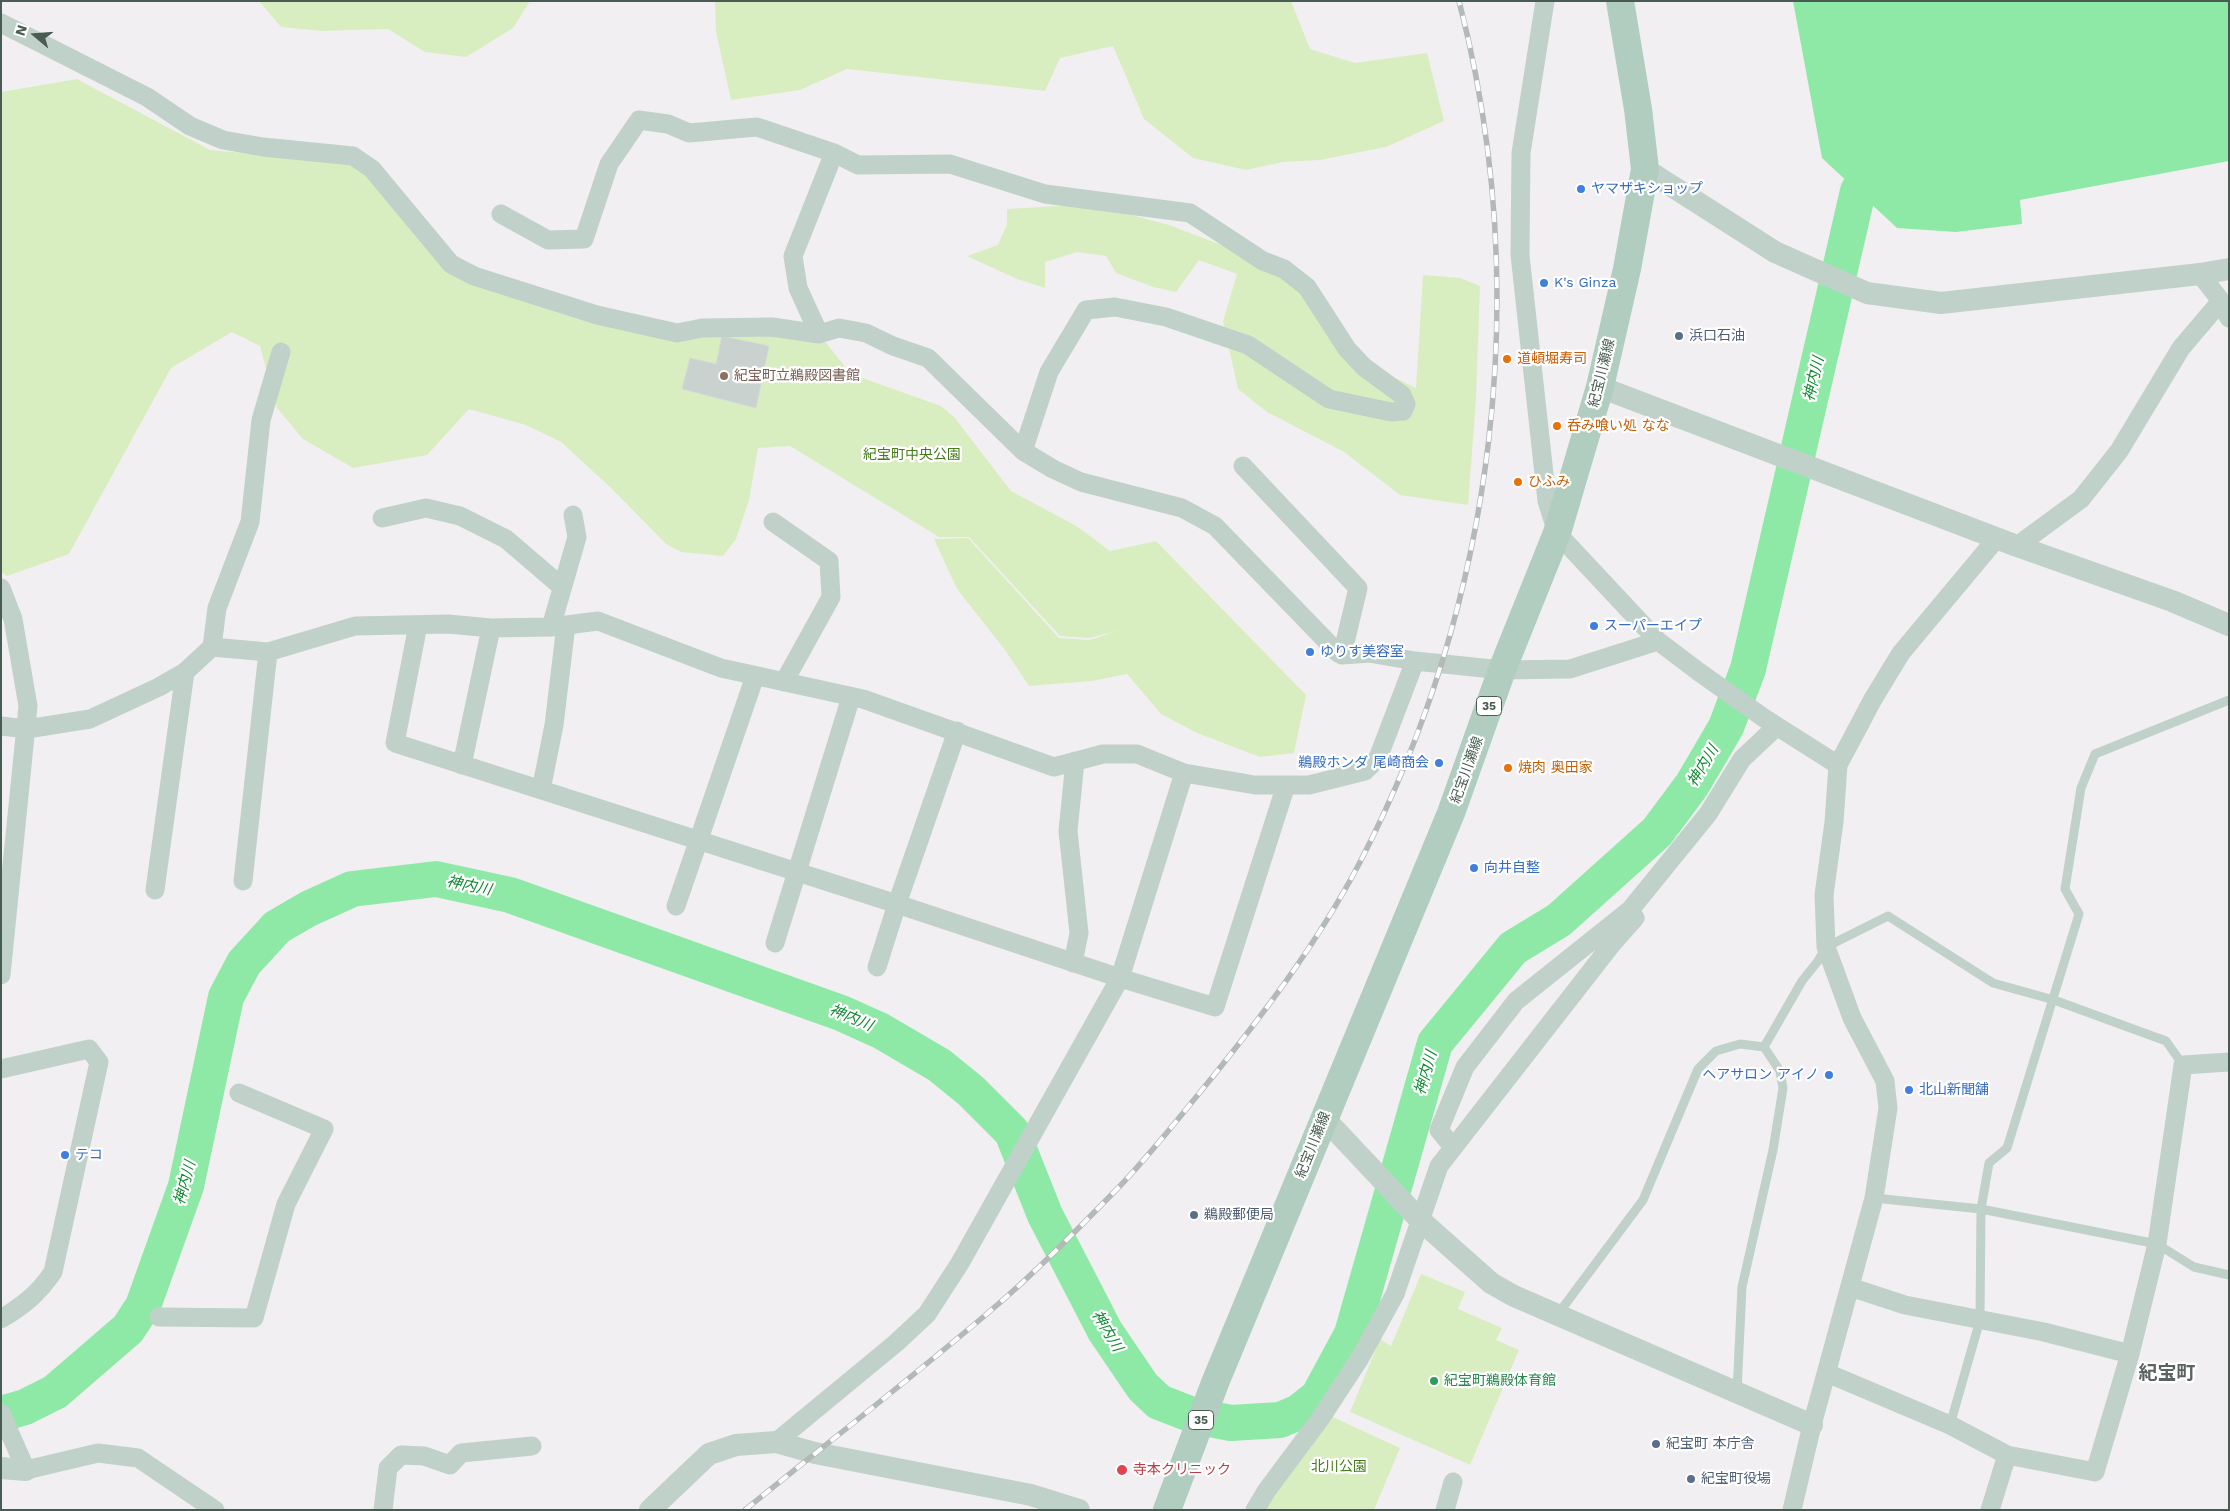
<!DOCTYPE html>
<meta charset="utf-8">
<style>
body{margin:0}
#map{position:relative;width:2230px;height:1511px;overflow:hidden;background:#f2eff2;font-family:"Work Sans",sans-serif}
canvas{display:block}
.frame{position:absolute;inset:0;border:2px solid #485c53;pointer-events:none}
.north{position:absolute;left:10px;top:10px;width:50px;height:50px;-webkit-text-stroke:4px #fff;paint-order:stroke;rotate:288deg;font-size:14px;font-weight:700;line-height:20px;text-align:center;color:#485c53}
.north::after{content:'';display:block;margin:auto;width:18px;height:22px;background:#485c53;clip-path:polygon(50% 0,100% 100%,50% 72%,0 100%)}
</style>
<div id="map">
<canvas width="2230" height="1511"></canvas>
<div class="frame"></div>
<div class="north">N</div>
</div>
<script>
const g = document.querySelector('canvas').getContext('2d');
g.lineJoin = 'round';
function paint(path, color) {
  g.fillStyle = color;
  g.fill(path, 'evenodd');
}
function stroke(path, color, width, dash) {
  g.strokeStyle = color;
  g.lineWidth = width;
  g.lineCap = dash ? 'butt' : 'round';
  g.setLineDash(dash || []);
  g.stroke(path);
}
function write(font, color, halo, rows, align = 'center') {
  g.font = font + ' "Work Sans","Noto Sans JP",sans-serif';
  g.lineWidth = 4.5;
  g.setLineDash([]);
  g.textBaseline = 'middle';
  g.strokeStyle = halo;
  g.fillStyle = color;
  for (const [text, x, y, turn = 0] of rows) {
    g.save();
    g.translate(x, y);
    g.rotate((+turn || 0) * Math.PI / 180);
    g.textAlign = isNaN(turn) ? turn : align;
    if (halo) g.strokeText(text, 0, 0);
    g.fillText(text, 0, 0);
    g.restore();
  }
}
paint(new Path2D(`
 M 259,1 L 530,1 L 513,28 L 466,57 L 425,52 L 388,29 L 321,31 L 281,27 Z
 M 715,1 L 1291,1 L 1310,49 L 1355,63 L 1427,53 L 1444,121 L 1386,147 L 1320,160 L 1283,162 L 1246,170 L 1193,158 L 1144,119 L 1113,46 L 1060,58 L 1045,91 L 847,69 L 800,90 L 731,100 L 716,32 Z
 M 77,79 L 210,150 L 351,162 L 374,180 L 447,271 L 673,332 L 819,334 L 851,374 L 941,406 L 955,418 L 1011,491 L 1078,527 L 1110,551 L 1156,541 L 1306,695 L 1294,753 L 1260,757 L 1197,733 L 1161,714 L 1127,674 L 1092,681 L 1029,686 L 1005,650 L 957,589 L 934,539 L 968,538 L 1059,638 L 1090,640 L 1117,631 L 1089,638 L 1060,636 L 969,537 L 939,537 L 790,446 L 758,448 L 749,500 L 736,539 L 723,556 L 681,552 L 666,544 L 610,487 L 561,442 L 526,425 L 469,409 L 427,455 L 353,468 L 303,439 L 277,408 L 260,346 L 232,332 L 171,368 L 69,554 L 7,576 L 1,572 L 1,92 Z
 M 1091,204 L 1169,225 L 1263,261 L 1312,294 L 1357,359 L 1416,388 L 1423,275 L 1460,278 L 1480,286 L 1476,399 L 1468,505 L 1400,495 L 1344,452 L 1267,412 L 1238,389 L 1223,321 L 1237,274 L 1199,260 L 1176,292 L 1153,287 L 1116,273 L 1106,256 L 1077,252 L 1045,262 L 1045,288 L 1017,279 L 967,256 L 998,245 L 1007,224 L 1007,209 Z
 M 1421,1274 L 1465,1292 L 1458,1309 L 1502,1328 L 1496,1340 L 1519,1350 L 1470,1465 L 1350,1412 L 1380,1339 L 1391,1346 Z
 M 1324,1413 L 1400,1448 L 1374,1510 L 1255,1510 Z`), '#d9eec0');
paint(new Path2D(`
 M 1793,1 L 2229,1 L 2229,161 L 2020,200 L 2022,224 L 1956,232 L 1897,228 L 1822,158 Z`), '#8ee9a7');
stroke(new Path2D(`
 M 1,1414 L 25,1407 L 55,1392 L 128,1329 L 143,1306 L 186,1186 L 226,997 L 244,963 L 277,927 L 308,909 L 352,889 L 436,879 L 510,895 L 841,1013 L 881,1031 L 939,1065 L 971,1091 L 1012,1132 L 1045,1215 L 1105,1331 L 1143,1387 L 1159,1402 L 1195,1416 L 1231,1423 L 1280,1420 L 1299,1412 L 1318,1397 L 1352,1334 L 1435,1043 L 1513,948 L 1559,920 L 1657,832 L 1692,785 L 1726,727 L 1748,669 L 1858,191`), '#8ee9a7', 36);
const building = new Path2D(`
 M 722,336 L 769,346 L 756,408 L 682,389 L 690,358 L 716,364 Z`);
paint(building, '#c9d2cf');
stroke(building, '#d4dbd9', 1);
stroke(new Path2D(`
 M 1874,1198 L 1981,1209 L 2157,1244 L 2194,1267 L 2229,1275
 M 1558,1314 L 1643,1200 L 1698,1069 L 1716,1051 L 1740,1044 L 1764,1047 L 1802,981 L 1818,961 L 1826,947 L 1888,916 L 1993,983 L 2054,1000 L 2166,1041 L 2183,1065
 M 1737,1392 L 1742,1287 L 1773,1150 L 1783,1088 L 1780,1071 L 1764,1047
 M 1950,1425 L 1980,1320 L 1981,1209 L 1989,1163 L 2007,1148 L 2079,914 L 2065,889 L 2081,788 L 2095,754 L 2229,700`), '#c0d1c9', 9);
stroke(new Path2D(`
 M 1545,1 L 1521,153 L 1520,255 L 1547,501 L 1557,533 L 1658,641 L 1699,672 L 1764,718 L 1838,765
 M 1,23 L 147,97 L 190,126 L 223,140 L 263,147 L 353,156 L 372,169 L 451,264 L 474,276 L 597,315 L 677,333 L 702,328 L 772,327 L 819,334 L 839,328 L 866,333 L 893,346 L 928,358 L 1023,451 L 1053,469 L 1081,482 L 1182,508 L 1215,526 L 1338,653 L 1342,655 L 1369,653 L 1415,661 L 1502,670 L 1570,669 L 1658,641
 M 501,214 L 548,240 L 584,239 L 609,164 L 639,120 L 668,124 L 689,133 L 757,127 L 834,153
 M 2200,274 L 2221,301 L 2229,318
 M 819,334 L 798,288 L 793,256 L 834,153 L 858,165 L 950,164 L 1045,194 L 1190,213 L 1263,261 L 1284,269 L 1307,287 L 1347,349 L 1364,367 L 1402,395 L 1406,404 L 1403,411 L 1391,412 L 1329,399 L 1248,345 L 1166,317 L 1115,307 L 1086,310 L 1049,372 L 1023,451
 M 1243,466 L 1358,588 L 1342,655
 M 382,518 L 426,508 L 460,516 L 506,539 L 562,587
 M 773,522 L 829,561 L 831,597 L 784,682
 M 2017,546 L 2081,499 L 2119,451 L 2181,348 L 2221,301
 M 1,588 L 13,619 L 28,706 L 1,975
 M 418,625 L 395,743 L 897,904 L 877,967
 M 551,627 L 577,537 L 573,515
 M 212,647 L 217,608 L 250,522 L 261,420 L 281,352
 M 1,726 L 27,729 L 90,719 L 159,687 L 185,672 L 212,647 L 268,652 L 355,626 L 448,624 L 491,628 L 551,627 L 598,621 L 721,668 L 863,699 L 1054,767 L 1103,754 L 1137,754 L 1184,773 L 1255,785 L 1309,785 L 1365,771 L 1378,758 L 1415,661
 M 957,731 L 897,904 L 1120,978 L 1215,1007 L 1286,785
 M 462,765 L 491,628
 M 541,790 L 554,725 L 566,625
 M 243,881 L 268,652
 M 155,890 L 185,672
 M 676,906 L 755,676
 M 775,943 L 851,697
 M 1073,963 L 1079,933 L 1068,831 L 1075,761
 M 1,1069 L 89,1049 L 99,1062 L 53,1272 C 38,1294 24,1305 1,1319
 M 1453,1147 L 1439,1130 L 1465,1067 L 1516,1001 L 1630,910
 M 1850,1287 L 1905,1305 L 2044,1332 L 2130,1354
 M 159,1317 L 254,1318 L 286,1204 L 324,1129 L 239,1093
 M 1827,1373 L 1950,1425 L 2007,1455 L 2095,1472 L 2130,1354 L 2157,1244 L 2183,1065 L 2229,1062
 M 1,1413 L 26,1470 L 98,1453 L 138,1458 L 215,1510
 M 776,1442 L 896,1343 L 927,1314 L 960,1263 L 1120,978 L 1184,773
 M 383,1510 L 388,1468 L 401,1455 L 424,1456 L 450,1465 L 461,1453 L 532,1446
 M 1255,1510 L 1267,1490 L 1320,1419 L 1360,1358 L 1395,1294 L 1439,1166 L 1612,944 L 1635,918 L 1630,910 L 1708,814 L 1742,759 L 1777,726
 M 1445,1510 L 1453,1482
 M 1792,1510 L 1812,1425 L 1874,1198 L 1888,1108 L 1885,1081 L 1852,1018 L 1826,947 L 1824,895 L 1834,822 L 1838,765 L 1873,699 L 1901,653 L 1997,538
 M 1990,1510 L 2007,1455`), '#c0d1c9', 19);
stroke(new Path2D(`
 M 1645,169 L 1775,252 L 1867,293 L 1941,303 L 2200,274 L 2229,269
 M 1600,387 L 2017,546 L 2172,601 L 2229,625
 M 1324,1118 L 1420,1220 L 1491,1283 L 1514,1296 L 1812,1425
 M 1,1468 L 26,1470
 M 650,1510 L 709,1454 L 736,1445 L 776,1442 L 815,1453 L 1031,1495 L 1079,1510`), '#c0d1c9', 22);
stroke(new Path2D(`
 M 1167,1510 L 1215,1383 L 1451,813 L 1502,670 L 1557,533 L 1600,387 L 1627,269 L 1645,169 L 1638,109 L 1620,1`), '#b0cdc0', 28);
const rail = new Path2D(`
 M 745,1510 C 826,1444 909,1380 989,1312 C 1034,1274 1077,1230 1118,1188 C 1149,1156 1177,1120 1206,1085 C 1262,1016 1317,944 1359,864 C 1496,600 1534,290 1459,1`);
stroke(rail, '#b2b9b7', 5.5);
stroke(rail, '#fff', 4, [11]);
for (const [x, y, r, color] of [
 [1581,189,5,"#3f7fe0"],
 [1544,283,5,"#3f7fe0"],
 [1679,336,5,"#5c6f8a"],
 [1507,359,5,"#e8710a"],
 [724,376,5,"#8d6e63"],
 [1557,426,5,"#e8710a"],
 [1518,482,5,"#e8710a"],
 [1594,626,5,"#3f7fe0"],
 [1310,652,5,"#3f7fe0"],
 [1439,763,5,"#3f7fe0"],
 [1508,768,5,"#e8710a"],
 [1474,868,5,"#3f7fe0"],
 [1829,1075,5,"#3f7fe0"],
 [1909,1090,5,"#3f7fe0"],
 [65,1155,5,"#3f7fe0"],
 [1194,1215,5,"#5c6f8a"],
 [1434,1381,5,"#2e9e5b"],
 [1656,1444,5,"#5c6f8a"],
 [1122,1470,6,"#e0444e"],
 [1691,1479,5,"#5c6f8a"]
]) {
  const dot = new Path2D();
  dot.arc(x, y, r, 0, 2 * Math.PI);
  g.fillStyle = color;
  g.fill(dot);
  stroke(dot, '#fff', 2);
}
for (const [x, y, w] of [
 [1489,706,25],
 [1201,1420,25]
]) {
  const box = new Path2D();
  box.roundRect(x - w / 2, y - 9.5, w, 19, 4);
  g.fillStyle = '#fff';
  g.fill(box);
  stroke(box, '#485c53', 1);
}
write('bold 12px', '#485c53', null, [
 ["35",1489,706],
 ["35",1201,1420]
]);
write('14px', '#366cbe', '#fff', [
 ["ヤマザキショップ",1591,189],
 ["K's Ginza",1554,283],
 ["スーパーエイプ",1604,626],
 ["ゆりす美容室",1320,652],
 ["鵜殿ホンダ 尾崎商会",1429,763,"right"],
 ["向井自整",1484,868],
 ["ヘアサロン アイノ",1819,1075,"right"],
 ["北山新聞舗",1919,1090],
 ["テコ",75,1155]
], 'left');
write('14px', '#4e5e75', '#fff', [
 ["浜口石油",1689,336],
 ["鵜殿郵便局",1204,1215],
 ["紀宝町 本庁舎",1666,1444],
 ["紀宝町役場",1701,1479]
], 'left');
write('14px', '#c56008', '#fff', [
 ["道頓堀寿司",1517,359],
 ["呑み喰い処 なな",1567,426],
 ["ひふみ",1528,482],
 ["焼肉 奥田家",1518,768]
], 'left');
write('14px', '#485c53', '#fff', [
 ["紀宝川瀬線",1602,373,-76],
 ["紀宝川瀬線",1467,770,-70],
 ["紀宝川瀬線",1313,1145,-68]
]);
write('14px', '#785e54', '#fff', [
 ["紀宝町立鵜殿図書館",734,376]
], 'left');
write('14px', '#457c1a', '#fff', [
 ["紀宝町中央公園",912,455],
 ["北川公園",1339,1467]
]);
write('14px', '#27864d', '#fff', [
 ["紀宝町鵜殿体育館",1444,1381]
], 'left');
write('14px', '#be3a42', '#fff', [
 ["寺本クリニック",1133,1470]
], 'left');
write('italic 15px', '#118832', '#fff', [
 ["神内川",1814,379,-77],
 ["神内川",1703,766,-59],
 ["神内川",469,886,12],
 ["神内川",851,1018,23],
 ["神内川",1426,1073,-74],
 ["神内川",185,1183,-75],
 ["神内川",1107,1331,59]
]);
write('bold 19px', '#5c6461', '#fff', [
 ["紀宝町",2167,1373]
]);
</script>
